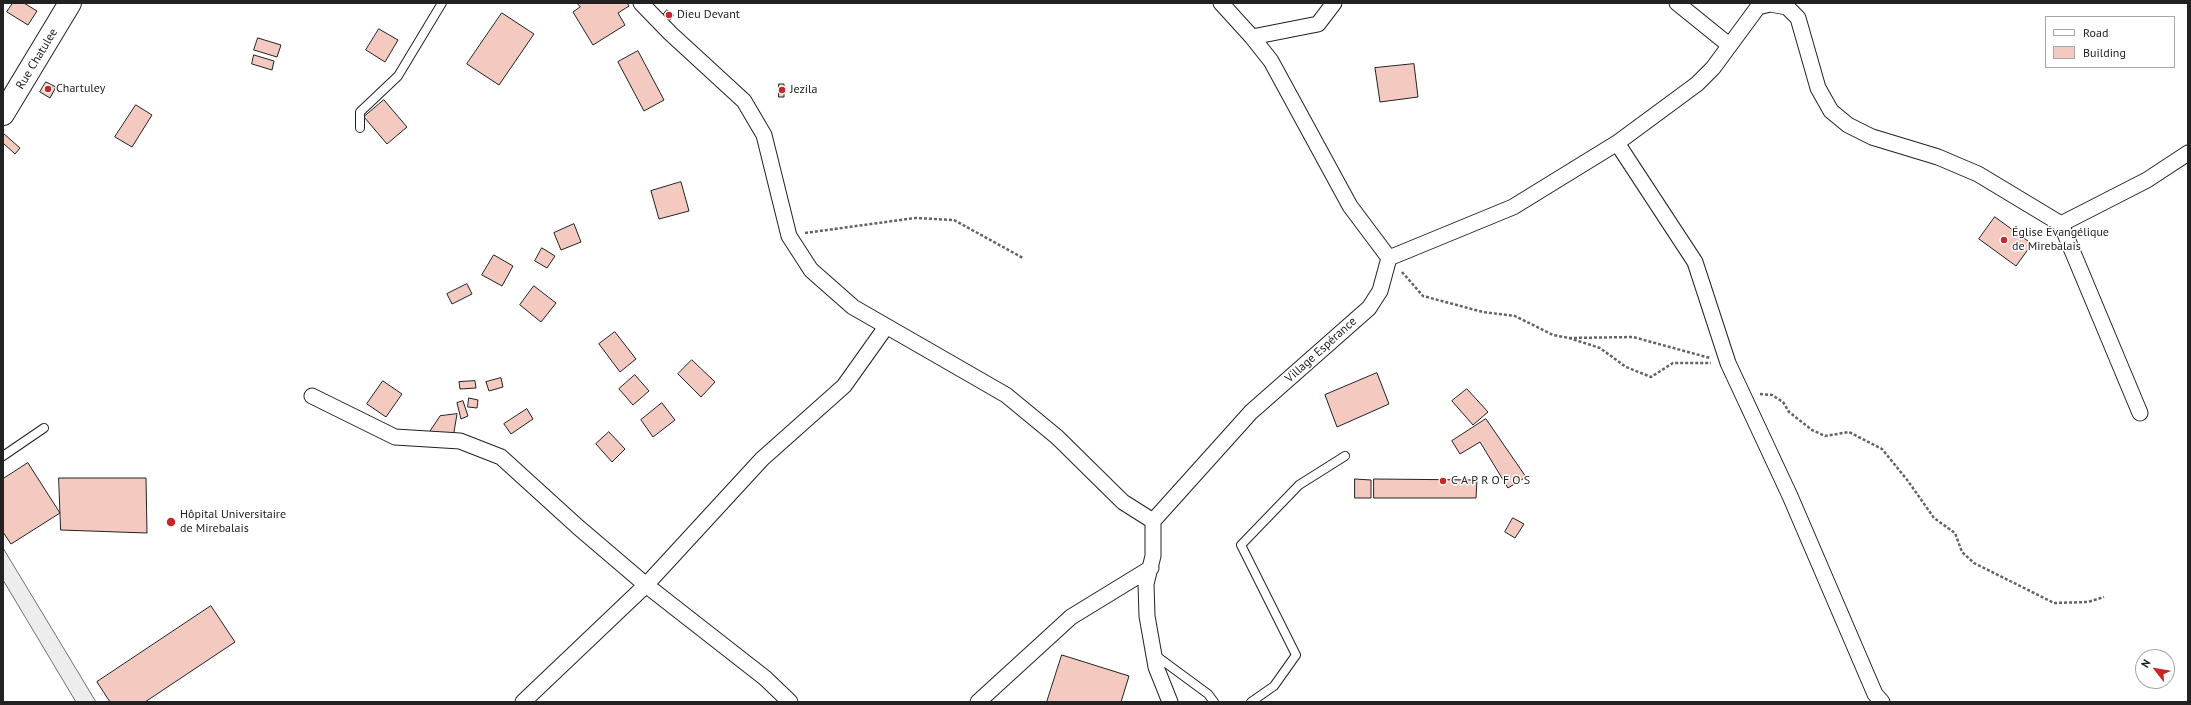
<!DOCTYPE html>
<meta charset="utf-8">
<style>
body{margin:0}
#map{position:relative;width:2191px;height:705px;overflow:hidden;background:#fff;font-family:"PT Sans",sans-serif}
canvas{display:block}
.frame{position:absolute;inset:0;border:4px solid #222;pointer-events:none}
.legend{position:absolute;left:2045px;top:16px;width:130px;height:52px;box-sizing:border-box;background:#fff;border:1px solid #a7a7a7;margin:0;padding:5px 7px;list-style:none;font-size:12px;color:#222}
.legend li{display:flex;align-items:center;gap:8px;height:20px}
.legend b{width:20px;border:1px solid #a7a7a7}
.north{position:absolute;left:2135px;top:649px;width:40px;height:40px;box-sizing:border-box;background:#fff;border:1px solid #a7a7a7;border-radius:50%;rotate:301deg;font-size:11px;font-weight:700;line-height:16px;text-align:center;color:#222}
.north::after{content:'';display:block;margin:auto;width:14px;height:18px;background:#c62828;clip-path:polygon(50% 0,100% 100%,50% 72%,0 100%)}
</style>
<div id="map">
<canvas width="2191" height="705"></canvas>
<div class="frame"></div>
<ul class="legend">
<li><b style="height:5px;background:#fff"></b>Road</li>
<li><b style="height:11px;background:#f3c9c0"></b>Building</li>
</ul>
<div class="north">N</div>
</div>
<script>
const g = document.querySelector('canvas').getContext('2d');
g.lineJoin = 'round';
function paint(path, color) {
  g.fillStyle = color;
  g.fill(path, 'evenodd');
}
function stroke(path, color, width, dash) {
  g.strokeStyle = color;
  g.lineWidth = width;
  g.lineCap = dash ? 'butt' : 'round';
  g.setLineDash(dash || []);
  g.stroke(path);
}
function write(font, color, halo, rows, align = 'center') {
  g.font = font + ' "PT Sans",sans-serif';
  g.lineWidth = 3;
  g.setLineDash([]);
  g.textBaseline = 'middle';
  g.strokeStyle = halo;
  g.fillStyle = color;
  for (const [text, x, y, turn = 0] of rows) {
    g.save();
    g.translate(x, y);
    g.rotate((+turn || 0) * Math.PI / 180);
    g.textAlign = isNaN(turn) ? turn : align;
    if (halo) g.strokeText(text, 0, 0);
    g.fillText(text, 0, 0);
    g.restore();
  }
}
const parking = new Path2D(`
 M 3,548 L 49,624 L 96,702 L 76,702 L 3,580 Z`);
paint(parking, '#ededed');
stroke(parking, '#6f6f6f', 1);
const building = new Path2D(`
 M 13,3 L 24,3 L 37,11 L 28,25 L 7,12 Z
 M 577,3 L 627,3 L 629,6 L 618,13 L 625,25 L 593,45 L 573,12 L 580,7 Z
 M 667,10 L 674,15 L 670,20 L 663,15 Z
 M 502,13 L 534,34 L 499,85 L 467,64 Z
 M 379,29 L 398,40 L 385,62 L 366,50 Z
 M 258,38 L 281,45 L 277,57 L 254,50 Z
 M 638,51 L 664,100 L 644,111 L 618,62 Z
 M 254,55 L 274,61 L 272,70 L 252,64 Z
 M 1414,64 L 1418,97 L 1380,102 L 1375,68 Z
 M 46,82 L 56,87 L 50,98 L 40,92 Z
 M 779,84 L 784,84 L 784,97 L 779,97 Z
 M 384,100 L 407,127 L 387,144 L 364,117 Z
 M 136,105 L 152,115 L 132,147 L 115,137 Z
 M 3,133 L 20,148 L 15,154 L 3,143 Z
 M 681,182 L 689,211 L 659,219 L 651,191 Z
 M 1995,217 L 2032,244 L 2016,266 L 1979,239 Z
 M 574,224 L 581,242 L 561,250 L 554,233 Z
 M 542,248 L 555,256 L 547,268 L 535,261 Z
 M 494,255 L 513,266 L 502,286 L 482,275 Z
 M 467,284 L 472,294 L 452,304 L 447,294 Z
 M 534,286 L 556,303 L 541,322 L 520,305 Z
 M 615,332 L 636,359 L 620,372 L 599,344 Z
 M 692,360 L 715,382 L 701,397 L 678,374 Z
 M 1377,373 L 1389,404 L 1337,427 L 1325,395 Z
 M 635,375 L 649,391 L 633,405 L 619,389 Z
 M 501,378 L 503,387 L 489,391 L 486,382 Z
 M 383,381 L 402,394 L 386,417 L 367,404 Z
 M 475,381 L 476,388 L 460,389 L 459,382 Z
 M 1467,389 L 1488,412 L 1473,425 L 1452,401 Z
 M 469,398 L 478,400 L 477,408 L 468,407 Z
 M 463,401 L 468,416 L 461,419 L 457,403 Z
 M 662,403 L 675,420 L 653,437 L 641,420 Z
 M 527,409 L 533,419 L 511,434 L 504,424 Z
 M 457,414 L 453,438 L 428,434 L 440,416 Z
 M 1486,419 L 1526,477 L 1508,488 L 1480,442 L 1460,454 L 1452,441 Z
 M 609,432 L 625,449 L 612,462 L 596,444 Z
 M 28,463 L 60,513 L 11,544 L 3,532 L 3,479 Z
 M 59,478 L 146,478 L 147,533 L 61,530 Z
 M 1355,479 L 1371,480 L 1371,498 L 1355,498 Z
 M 1374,479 L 1477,480 L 1476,498 L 1374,498 Z
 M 1513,518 L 1524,524 L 1515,538 L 1505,532 Z
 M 211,606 L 235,642 L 145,702 L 110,702 L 97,682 Z
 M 1062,655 L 1129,676 L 1121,702 L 1047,702 Z`);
paint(building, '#f3c9c0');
stroke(building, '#222', 1);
const lane = new Path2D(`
 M 360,128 L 360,112 L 398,76 L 442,3
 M 3,456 L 44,428
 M 1155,655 L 1208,694 L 1214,702
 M 1251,702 L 1274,686 L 1296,655 L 1241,545 L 1299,485 L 1345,456`);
const street = new Path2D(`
 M 641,3 L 670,33 L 744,101 L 764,135 L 789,236 L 811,270 L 853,307 L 1006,395 L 1057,437 L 1123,502 L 1153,521
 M 1677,3 L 1729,45
 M 1252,37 L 1318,24 L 1334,3
 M 1617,143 L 1695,262 L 1728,363 L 1790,496 L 1875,694 L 1882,702
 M 2061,224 L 2147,180 L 2188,153
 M 1389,258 L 1513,207 L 1617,143 L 1697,84 L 1713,68 L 1758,7 L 1770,4 L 1787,7 L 1798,18 L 1818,88 L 1831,111 L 1848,125 L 1872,137 L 1938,157 L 1978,174 L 2061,224 L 2140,413
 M 312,396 L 395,437 L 460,441 L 501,457 L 578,527 L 646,585 L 765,678 L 790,702
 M 523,702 L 646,585 L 762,459 L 844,386 L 886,327
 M 978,702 L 1071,617 L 1151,568
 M 1170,702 L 1156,667 L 1147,616 L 1146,584 L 1153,556 L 1153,521 L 1251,412 L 1369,308 L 1380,291 L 1389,258 L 1350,206 L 1271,61 L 1252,37 L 1221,3`);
const secondary = new Path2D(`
 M 3,114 L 70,3`);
stroke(lane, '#222', 10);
stroke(street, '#222', 17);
stroke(secondary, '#222', 24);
stroke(new Path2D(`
 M 805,233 L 915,218 L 954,220 L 1023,258
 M 1402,272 L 1423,296 L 1483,312 L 1515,316 L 1553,335 L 1569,338 L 1600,348 L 1626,367 L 1651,377 L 1673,363 L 1711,363
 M 1569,338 L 1633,337 L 1710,358
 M 1760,394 L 1772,395 L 1783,402 L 1789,412 L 1812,430 L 1825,436 L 1849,432 L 1882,449 L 1908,481 L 1934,518 L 1955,533 L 1962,552 L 1974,563 L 2054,603 L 2088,602 L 2104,597`), '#646464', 2.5, [3, 2]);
stroke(lane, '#fff', 8);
stroke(street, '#fff', 15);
stroke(secondary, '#fff', 22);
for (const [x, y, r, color] of [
 [669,15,4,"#c62828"],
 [48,89,4,"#c62828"],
 [782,90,4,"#c62828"],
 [2004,240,4,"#c62828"],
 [1443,481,4,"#c62828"],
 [171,522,5,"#c62828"]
]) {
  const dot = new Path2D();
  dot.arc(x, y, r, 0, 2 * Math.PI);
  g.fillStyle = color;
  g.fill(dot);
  stroke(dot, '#fff', 1.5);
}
write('12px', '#222', '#fff', [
 ["Dieu Devant",677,15],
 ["Chartuley",56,89],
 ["Jezila",790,90],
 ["Église Évangélique",2012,233],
 ["de Mirebalais",2012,247],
 ["C A P R O F O S",1451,481],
 ["Hôpital Universitaire",180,515],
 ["de Mirebalais",180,529]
], 'left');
write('12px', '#222', '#fff', [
 ["Rue Chatulee",37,59,-59],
 ["Village Espérance",1321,350,-42]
]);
</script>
